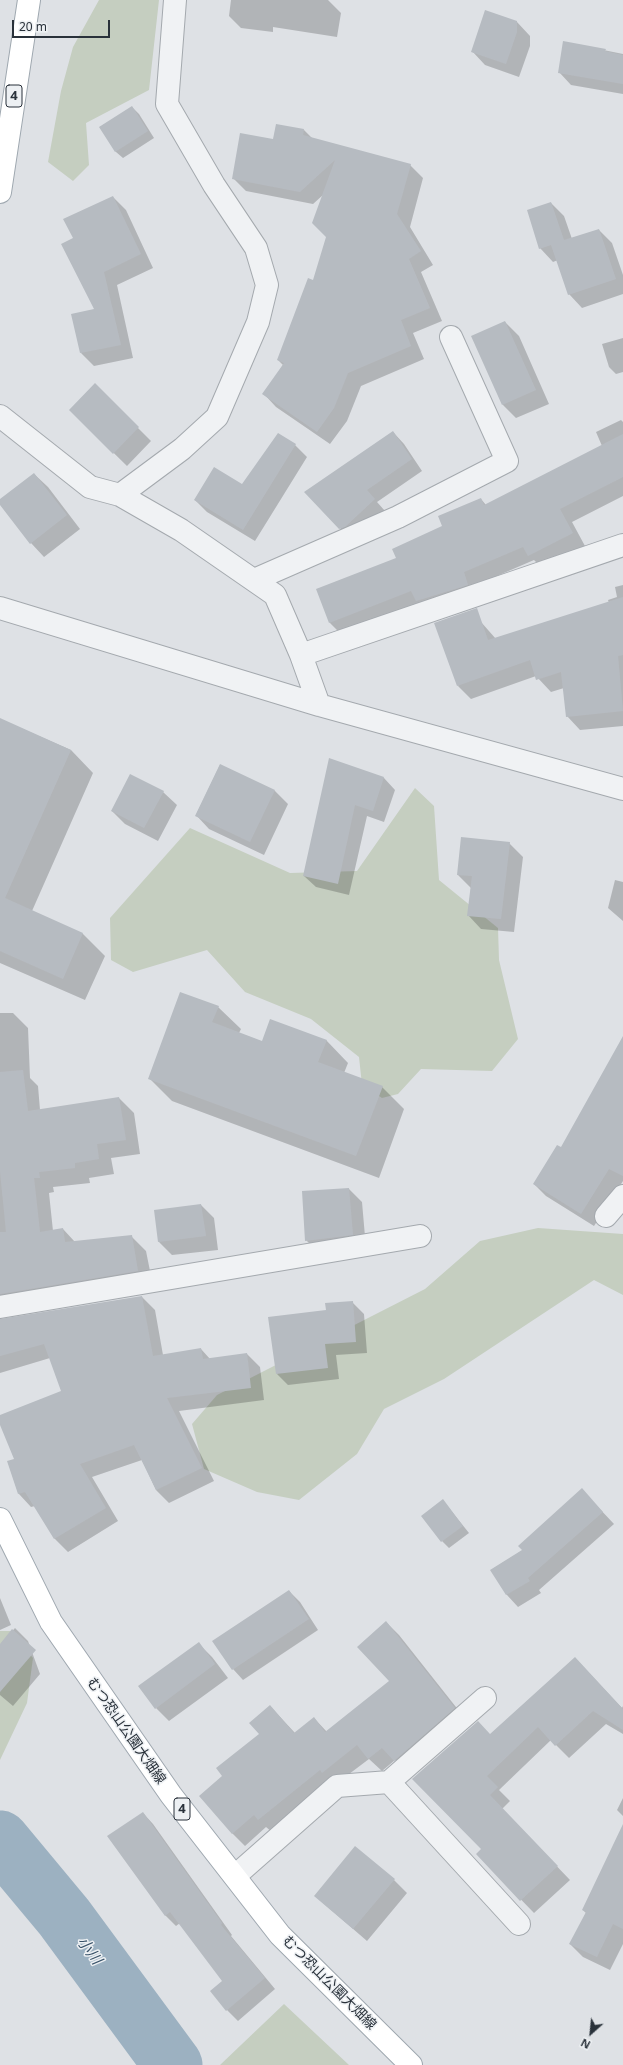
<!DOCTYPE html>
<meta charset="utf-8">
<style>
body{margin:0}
#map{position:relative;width:623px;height:2065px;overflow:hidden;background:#dee1e5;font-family:"Noto Sans",sans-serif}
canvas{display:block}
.north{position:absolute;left:571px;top:2013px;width:40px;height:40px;-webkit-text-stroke:3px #edf0f3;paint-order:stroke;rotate:207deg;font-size:11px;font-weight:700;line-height:16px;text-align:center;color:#29313a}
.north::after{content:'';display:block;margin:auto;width:14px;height:18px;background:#29313a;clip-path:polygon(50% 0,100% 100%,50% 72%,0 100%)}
.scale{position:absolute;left:12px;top:20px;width:98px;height:18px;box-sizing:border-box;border:2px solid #29313a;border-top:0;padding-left:5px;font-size:12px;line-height:14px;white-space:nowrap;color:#29313a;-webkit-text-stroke:3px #edf0f3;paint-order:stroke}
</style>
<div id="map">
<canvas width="623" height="2065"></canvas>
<div class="north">N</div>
<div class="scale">20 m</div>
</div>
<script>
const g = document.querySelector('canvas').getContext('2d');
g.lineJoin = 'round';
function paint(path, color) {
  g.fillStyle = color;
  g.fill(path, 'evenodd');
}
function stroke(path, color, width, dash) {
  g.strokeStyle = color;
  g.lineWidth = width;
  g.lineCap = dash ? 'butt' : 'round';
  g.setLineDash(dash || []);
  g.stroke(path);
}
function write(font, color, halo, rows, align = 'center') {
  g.font = font + ' "Noto Sans","Noto Sans JP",sans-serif';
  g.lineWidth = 3;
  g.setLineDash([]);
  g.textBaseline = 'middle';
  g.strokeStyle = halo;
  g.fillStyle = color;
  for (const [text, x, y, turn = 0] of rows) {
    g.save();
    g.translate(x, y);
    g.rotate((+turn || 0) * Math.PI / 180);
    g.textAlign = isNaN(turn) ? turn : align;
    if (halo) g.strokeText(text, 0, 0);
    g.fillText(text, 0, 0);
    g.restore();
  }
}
paint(new Path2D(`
 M 99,0 L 159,0 L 149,90 L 86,123 L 89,165 L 73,181 L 48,162 L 61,91 L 73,47 Z
 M 415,788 L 434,806 L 439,880 L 498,928 L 499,960 L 518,1039 L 492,1071 L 421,1069 L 398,1094 L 382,1098 L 362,1085 L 359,1057 L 311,1019 L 245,992 L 207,950 L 133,972 L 111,960 L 110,918 L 190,828 L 290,873 L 357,871 Z
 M 538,1228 L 623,1234 L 623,1295 L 594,1280 L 444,1379 L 384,1409 L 357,1454 L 299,1500 L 257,1492 L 204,1469 L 192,1424 L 217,1395 L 425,1289 L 480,1241 Z
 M 0,1631 L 10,1631 L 33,1658 L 27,1703 L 0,1760 Z
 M 284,2004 L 349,2065 L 220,2065 Z`), '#c5cec0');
paint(new Path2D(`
 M 231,0 L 328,0 L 341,13 L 337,37 L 273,27 L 273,32 L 241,28 L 229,16 Z
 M 517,22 L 530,36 L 530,46 L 519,77 L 485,65 L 472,51 Z
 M 564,42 L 623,54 L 623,94 L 571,85 L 559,72 Z
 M 132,107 L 139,114 L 154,138 L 123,158 L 116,152 L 100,127 Z
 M 304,130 L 313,139 L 410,165 L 423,178 L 410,227 L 433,265 L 421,272 L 442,321 L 413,333 L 424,359 L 361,386 L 347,421 L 330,444 L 276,407 L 264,394 L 283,365 L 278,360 L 314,281 L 327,237 L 323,195 L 313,204 L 246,191 L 233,178 L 273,140 Z
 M 113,197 L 126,210 L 153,268 L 117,285 L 133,358 L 94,366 L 81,353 L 95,310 L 74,238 Z
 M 551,203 L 564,216 L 572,239 L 599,230 L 612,243 L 623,275 L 623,294 L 582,308 L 569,294 L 558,260 L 553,262 L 540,248 Z
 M 505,322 L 519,336 L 549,404 L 516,418 L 503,405 Z
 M 623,338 L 623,372 L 616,374 L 609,367 L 602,344 Z
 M 95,385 L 151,441 L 127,466 L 70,410 Z
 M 621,420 L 623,422 L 623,496 L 572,522 L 585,546 L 542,568 L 534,560 L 476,585 L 343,636 L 330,623 L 317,590 L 397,559 L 481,499 L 486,505 L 602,446 L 596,432 Z
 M 393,432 L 404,444 L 422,471 L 377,502 L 385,511 L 351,540 L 340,528 Z
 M 295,445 L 307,457 L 255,541 L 207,512 L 195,500 L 242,486 Z
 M 34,474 L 48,487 L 80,529 L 44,557 L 31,543 L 0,504 L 0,501 Z
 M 623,585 L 623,726 L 580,730 L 567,716 L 564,688 L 551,692 L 536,676 L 471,699 L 458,686 L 481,622 L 496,639 L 609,603 L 608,600 L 617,597 L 615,587 Z
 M 0,719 L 71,750 L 93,773 L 32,911 L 83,934 L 105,956 L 85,1000 L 0,963 Z
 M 330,759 L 384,778 L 395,790 L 384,822 L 367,816 L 349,895 L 316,887 L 304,876 Z
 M 220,765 L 275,791 L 288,804 L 264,855 L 209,829 L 196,815 Z
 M 163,792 L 177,805 L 158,841 L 125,824 L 112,811 Z
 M 509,843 L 523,857 L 514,932 L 481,929 L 468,915 L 471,888 L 458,875 Z
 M 615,880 L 623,882 L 623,921 L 608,908 Z
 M 218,1007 L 241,1029 L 239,1033 L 263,1042 L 326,1040 L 348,1063 L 344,1073 L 382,1087 L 404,1109 L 379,1178 L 172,1101 L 149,1078 Z
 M 0,1013 L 13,1013 L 28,1028 L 30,1078 L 38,1086 L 40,1110 L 119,1098 L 134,1113 L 140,1154 L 111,1158 L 114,1174 L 89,1178 L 90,1183 L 53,1187 L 54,1192 L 49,1193 L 53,1231 L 63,1229 L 75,1242 L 131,1236 L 146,1251 L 153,1286 L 14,1309 L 0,1295 Z
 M 623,1054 L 623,1181 L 594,1226 L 546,1196 L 534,1184 L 561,1148 Z
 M 349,1189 L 362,1202 L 366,1248 L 320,1254 L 306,1240 Z
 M 201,1205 L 214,1218 L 218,1250 L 172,1255 L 159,1242 L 155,1211 Z
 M 142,1297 L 155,1310 L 163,1355 L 201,1349 L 210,1359 L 247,1354 L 260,1367 L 264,1400 L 179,1411 L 214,1481 L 169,1503 L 156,1490 L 142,1460 L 92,1477 L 118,1521 L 68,1552 L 55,1539 L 35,1506 L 31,1507 L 19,1494 L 9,1462 L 15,1460 L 0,1423 L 0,1416 L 62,1392 L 50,1358 L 0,1373 L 0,1320 Z
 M 352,1302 L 364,1314 L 367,1353 L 336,1355 L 339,1379 L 288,1385 L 277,1374 L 327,1311 Z
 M 582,1490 L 614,1524 L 539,1590 L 541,1593 L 518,1607 L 507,1595 L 491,1570 L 523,1550 Z
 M 449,1508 L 469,1533 L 449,1548 L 442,1541 Z
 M 289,1591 L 300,1602 L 318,1630 L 243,1680 L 233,1669 Z
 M 0,1598 L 11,1625 L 0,1630 Z
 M 386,1622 L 399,1635 L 467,1721 L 408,1772 L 395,1760 L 382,1771 L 369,1759 L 272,1832 L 266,1827 L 245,1846 L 232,1833 L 224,1776 L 260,1734 L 270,1706 L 295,1733 L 314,1718 L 327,1732 L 390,1681 Z
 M 15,1628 L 28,1641 L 40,1674 L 13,1706 L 0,1695 L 0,1645 Z
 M 199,1644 L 212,1657 L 228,1678 L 169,1721 L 156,1708 Z
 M 575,1658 L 622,1708 L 623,1706 L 623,1734 L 606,1724 L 569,1758 L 551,1740 L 499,1790 L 510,1801 L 502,1809 L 570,1880 L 534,1913 L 477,1854 L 482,1849 L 413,1779 L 491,1735 Z
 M 623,1798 L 623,1816 L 617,1810 Z
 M 143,1813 L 153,1824 L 232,1935 L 231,1936 L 275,1989 L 238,2021 L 227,2010 L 224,1981 L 180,1923 L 176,1926 L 165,1915 Z
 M 623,1826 L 623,1944 L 610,1970 L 583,1957 L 570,1944 L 586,1913 L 583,1910 Z
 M 394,1880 L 407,1893 L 367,1941 L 315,1896 Z`), '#0003');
stroke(new Path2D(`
 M 0,1840 L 64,1917 L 173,2065`), '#9cb1c1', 59);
paint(new Path2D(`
 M 485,10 L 517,21 L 517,32 L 506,64 L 471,52 Z
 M 563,41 L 606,49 L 605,51 L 623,55 L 623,84 L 558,73 Z
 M 132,106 L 148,131 L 115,152 L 99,127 Z
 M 276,124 L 304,129 L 303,135 L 411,164 L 397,214 L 421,251 L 409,259 L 430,308 L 401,320 L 411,346 L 348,373 L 334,408 L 317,432 L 262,394 L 284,363 L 277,360 L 308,278 L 313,280 L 326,237 L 312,223 L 335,160 L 300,192 L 232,179 L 240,133 L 273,139 Z
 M 113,196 L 141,254 L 104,272 L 121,345 L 80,353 L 71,314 L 94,309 L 61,244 L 73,238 L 63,219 Z
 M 551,202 L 564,240 L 599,229 L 616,279 L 568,295 L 551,245 L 539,249 L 527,210 Z
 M 505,321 L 536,390 L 502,405 L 471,336 Z
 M 95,383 L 139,427 L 113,454 L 69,410 Z
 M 393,431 L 412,459 L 367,490 L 375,499 L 345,527 L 339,529 L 304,492 Z
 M 278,433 L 296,444 L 243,530 L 194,500 L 214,467 L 242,484 Z
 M 623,434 L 623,477 L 560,509 L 573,533 L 528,556 L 523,547 L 464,572 L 468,585 L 416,601 L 411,591 L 329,623 L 316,589 L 396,558 L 392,549 L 442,526 L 438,516 L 481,498 L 484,505 Z
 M 34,473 L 67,515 L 30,544 L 0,505 L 0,499 Z
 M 623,597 L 623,655 L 618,656 L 623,711 L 566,717 L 561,672 L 536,680 L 530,660 L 457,686 L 434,623 L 477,608 L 488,640 Z
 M 0,718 L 71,750 L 5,898 L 83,933 L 63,979 L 0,951 Z
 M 329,758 L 384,777 L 373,811 L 355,805 L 338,884 L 303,876 Z
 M 220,764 L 275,790 L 250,842 L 195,816 Z
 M 130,774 L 164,791 L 144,828 L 111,811 Z
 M 461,837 L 510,842 L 501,919 L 467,916 L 472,876 L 457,875 Z
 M 180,992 L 219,1006 L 212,1022 L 262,1041 L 270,1019 L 327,1040 L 318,1062 L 383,1086 L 356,1156 L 148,1079 Z
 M 623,1036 L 623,1176 L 609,1169 L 581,1214 L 533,1184 L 557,1145 L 561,1147 Z
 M 23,1070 L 28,1111 L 119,1097 L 126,1140 L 97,1144 L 99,1159 L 75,1163 L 75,1168 L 39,1172 L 40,1178 L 34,1178 L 40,1232 L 63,1228 L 65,1242 L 132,1235 L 138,1271 L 0,1294 L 0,1232 L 6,1232 L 0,1171 L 0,1072 Z
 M 349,1188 L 353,1235 L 305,1241 L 302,1191 Z
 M 201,1204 L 206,1236 L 158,1242 L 154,1210 Z
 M 142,1296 L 153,1356 L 201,1348 L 203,1359 L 247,1353 L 251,1388 L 167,1398 L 202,1468 L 156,1490 L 134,1445 L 80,1464 L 106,1508 L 54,1539 L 25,1492 L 18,1494 L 7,1461 L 14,1459 L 0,1425 L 0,1415 L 61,1391 L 44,1344 L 0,1356 L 0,1319 Z
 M 353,1301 L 356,1342 L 325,1344 L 328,1368 L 276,1374 L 268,1317 L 326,1310 L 325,1303 Z
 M 582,1488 L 603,1512 L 528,1578 L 530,1581 L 506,1595 L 490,1570 L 522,1550 L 518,1546 Z
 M 443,1499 L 463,1526 L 441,1542 L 421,1516 Z
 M 289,1590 L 309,1619 L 232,1670 L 212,1641 Z
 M 386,1621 L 455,1708 L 394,1761 L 382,1748 L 368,1759 L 357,1745 L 322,1773 L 320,1770 L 258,1820 L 254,1815 L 232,1834 L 199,1796 L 222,1776 L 216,1768 L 259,1734 L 249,1723 L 270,1705 L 294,1733 L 314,1717 L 325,1732 L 389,1681 L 357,1647 Z
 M 12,1629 L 36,1650 L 0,1692 L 0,1644 Z
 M 199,1642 L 215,1664 L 155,1709 L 138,1686 Z
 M 575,1657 L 623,1709 L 623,1730 L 593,1711 L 555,1746 L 538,1727 L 487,1776 L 498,1787 L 490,1795 L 558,1866 L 520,1901 L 476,1854 L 481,1849 L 412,1779 L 478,1721 L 490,1734 Z
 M 143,1812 L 222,1923 L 221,1925 L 265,1978 L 226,2011 L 210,1991 L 222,1981 L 170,1912 L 165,1916 L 107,1836 Z
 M 623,1824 L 623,1929 L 613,1924 L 597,1957 L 569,1944 L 586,1912 L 582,1910 Z
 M 355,1846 L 395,1879 L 353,1929 L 314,1896 Z`), '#b6bbc1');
const minor = new Path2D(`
 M 0,416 L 90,487 L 120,495 L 181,530 L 275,595 L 301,655 L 319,705
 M 120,495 L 182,449 L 217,417 L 258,322 L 267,285 L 256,248 L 214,185 L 167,104 L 175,0
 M 254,580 L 398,517 L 507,461 L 451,337
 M 0,608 L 319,705 L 623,789
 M 301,655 L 623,545
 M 606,1216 L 623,1196
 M 0,1307 L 420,1236
 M 389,1782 L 519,1924
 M 235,1876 L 337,1786 L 389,1782 L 485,1698`);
const major = new Path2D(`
 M 0,192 L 29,0
 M 0,1519 L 51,1622 L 171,1795 L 280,1935 L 411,2065`);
stroke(minor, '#a4a9ae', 24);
stroke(major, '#9ea7af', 24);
stroke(minor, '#f0f2f4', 22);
stroke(major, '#fff', 22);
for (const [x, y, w] of [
 [14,96,16],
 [182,1809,16]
]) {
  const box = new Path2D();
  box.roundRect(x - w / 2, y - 11, w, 22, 3);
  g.fillStyle = '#edf0f3';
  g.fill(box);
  stroke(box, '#29313a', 1);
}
write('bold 13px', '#29313a', null, [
 ["4",14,96],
 ["4",182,1809]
]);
write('14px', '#29313a', '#edf0f3', [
 ["むつ恐山公園大畑線",126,1731,55],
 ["むつ恐山公園大畑線",329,1983,45]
]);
write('italic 15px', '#385269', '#edf0f3', [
 ["小川",89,1951,53]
]);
</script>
